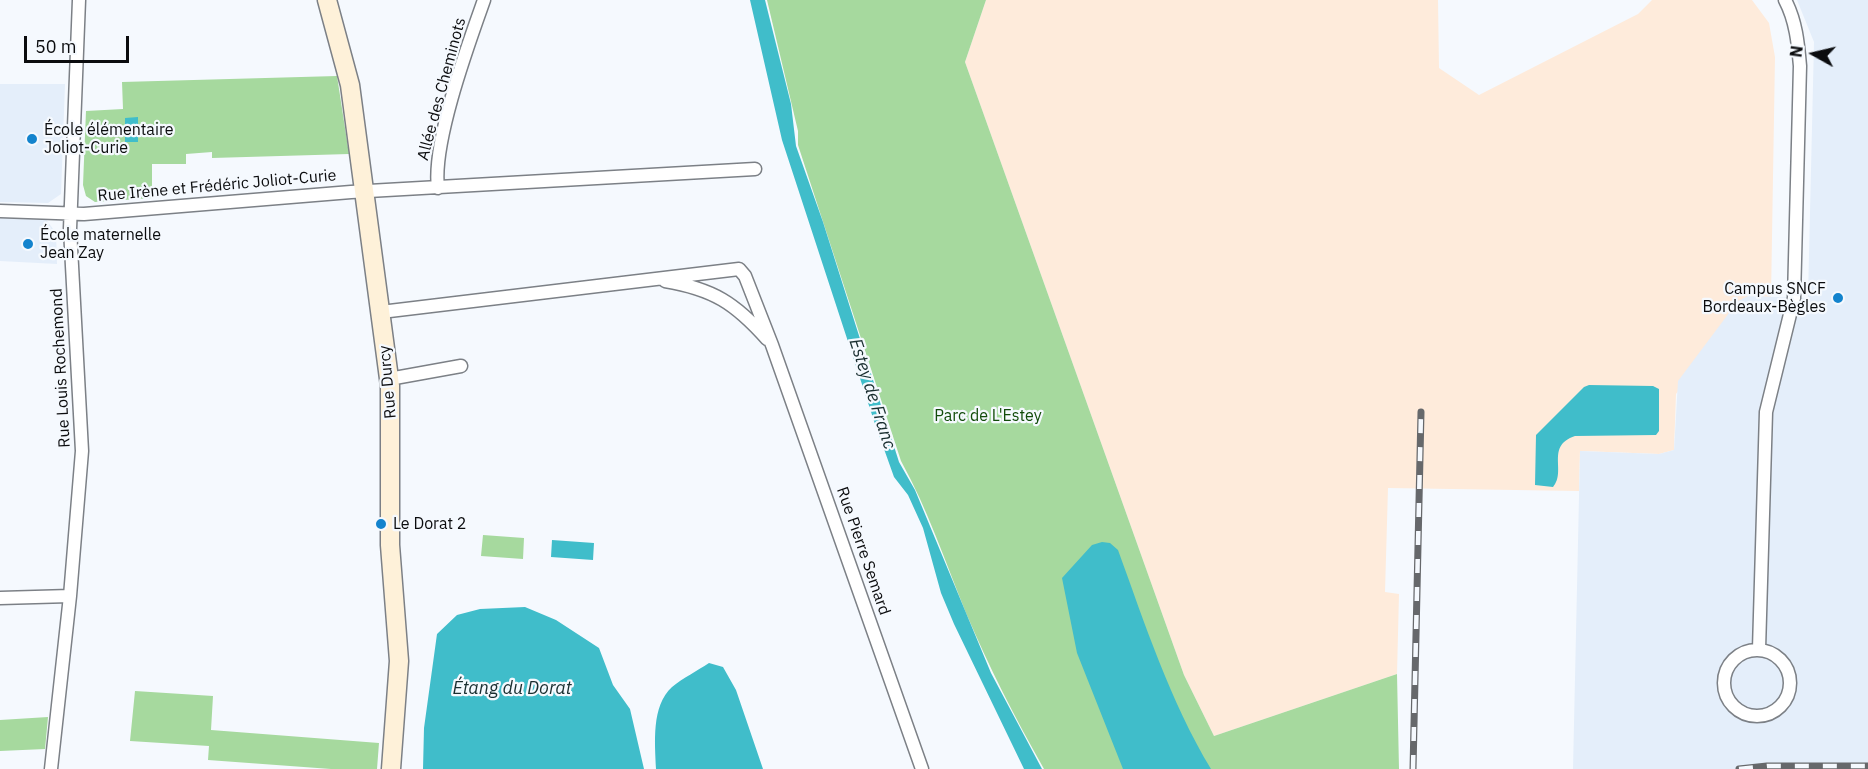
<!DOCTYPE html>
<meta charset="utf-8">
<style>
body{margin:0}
#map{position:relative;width:1868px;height:769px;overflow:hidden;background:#f5f9fe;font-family:"IBM Plex Sans",sans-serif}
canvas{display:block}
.north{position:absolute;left:1784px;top:24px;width:60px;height:60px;-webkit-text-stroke:4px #f5f9fe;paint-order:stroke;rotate:278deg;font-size:16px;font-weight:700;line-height:24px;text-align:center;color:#0b0c0e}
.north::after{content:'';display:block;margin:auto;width:21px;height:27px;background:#0b0c0e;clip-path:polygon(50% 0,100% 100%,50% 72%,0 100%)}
.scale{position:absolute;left:24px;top:36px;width:105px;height:27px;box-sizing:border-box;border:3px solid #0b0c0e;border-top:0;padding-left:8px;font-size:18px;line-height:21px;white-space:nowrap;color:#0b0c0e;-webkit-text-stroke:4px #f5f9fe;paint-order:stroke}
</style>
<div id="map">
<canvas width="1868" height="769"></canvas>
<div class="north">N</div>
<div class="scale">50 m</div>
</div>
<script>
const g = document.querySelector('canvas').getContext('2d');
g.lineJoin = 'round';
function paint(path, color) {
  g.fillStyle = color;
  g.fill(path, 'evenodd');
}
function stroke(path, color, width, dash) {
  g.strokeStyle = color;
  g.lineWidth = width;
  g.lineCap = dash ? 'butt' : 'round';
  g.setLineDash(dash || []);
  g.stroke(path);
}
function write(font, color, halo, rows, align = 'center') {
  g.font = font + ' "IBM Plex Sans",sans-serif';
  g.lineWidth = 4.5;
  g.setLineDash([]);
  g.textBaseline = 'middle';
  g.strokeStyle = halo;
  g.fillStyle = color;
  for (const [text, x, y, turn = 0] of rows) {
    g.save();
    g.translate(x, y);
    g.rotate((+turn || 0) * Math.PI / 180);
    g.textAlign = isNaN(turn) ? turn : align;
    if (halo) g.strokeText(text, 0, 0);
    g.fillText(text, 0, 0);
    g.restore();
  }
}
paint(new Path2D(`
 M 986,0 L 1438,0 L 1439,68 L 1479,95 L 1638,14 L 1652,0 L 1752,0 L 1769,23 L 1775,57 L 1771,297 L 1748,296 L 1676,394 L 1674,450 L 1659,454 L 1580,451 L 1579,491 L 1388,488 L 1385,592 L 1399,594 L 1397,674 L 1214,736 L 1184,675 L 965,62 Z`), '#feebdb');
paint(new Path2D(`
 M 1797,0 L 1868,0 L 1868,769 L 1573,769 L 1580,451 L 1659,454 L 1674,450 L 1678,381 L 1738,301 L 1748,296 L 1808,298 L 1814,42 Z
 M 0,84 L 65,84 L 61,194 L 48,203 L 0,202 Z
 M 0,216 L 45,218 L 56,233 L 57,264 L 0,261 Z`), '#e4eefa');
paint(new Path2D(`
 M 767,0 L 986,0 L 965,62 L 1184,675 L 1214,736 L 1397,674 L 1399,769 L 1044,769 C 1015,718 989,667 966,613 C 945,561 928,510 901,461 L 798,145 L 798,131 Z
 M 337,76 L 349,154 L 212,158 L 212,152 L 186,154 L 186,164 L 152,164 L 152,198 L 95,202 L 86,196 L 83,185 L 86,111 L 123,109 L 122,82 Z
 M 483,535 L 524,538 L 523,559 L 481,556 Z
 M 135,691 L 213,696 L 211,730 L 379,743 L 377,769 L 331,769 L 208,760 L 209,746 L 130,741 Z
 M 48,717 L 45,749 L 0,751 L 0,720 Z`), '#a6d99e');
paint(new Path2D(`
 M 750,0 L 765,0 L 791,104 L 796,146 L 823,222 L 899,462 L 915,490 L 991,673 L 1042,769 L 1024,769 L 954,624 L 941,593 L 923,528 L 908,495 L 894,477 L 874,421 L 782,140 Z
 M 138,117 L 138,142 L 125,142 L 125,118 Z
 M 1589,385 L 1653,386 L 1659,389 L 1659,431 L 1656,435 L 1575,436 C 1545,446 1567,471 1553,487 L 1535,485 L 1536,435 L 1584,387 Z
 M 552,540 L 594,543 L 593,560 L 551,557 Z
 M 1102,542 L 1110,543 L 1118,550 C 1145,624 1170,701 1211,769 L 1123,769 L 1077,653 L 1062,578 L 1092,545 Z
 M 525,607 L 556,620 L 599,648 L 613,685 L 630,709 L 644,769 L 423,769 L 424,728 L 437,634 L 457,615 L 480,609 Z
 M 709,663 L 723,667 L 736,690 L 763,769 L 656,769 C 655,743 651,706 672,687 C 683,678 697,671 709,663 Z`), '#40bdca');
const street = new Path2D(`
 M 438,188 C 432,143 468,45 484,0
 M 0,211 L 84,214 L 351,192 L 755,169
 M 665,281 C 713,289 735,303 767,339
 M 381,312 L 739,269 L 745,276 L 772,345 L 922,769
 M 389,379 L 461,366
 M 0,598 L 70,596
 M 1759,649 L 1766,412 L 1794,298 L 1800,66 C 1798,43 1796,21 1785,0
 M1724 683a33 33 0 1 1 66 0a33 33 0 1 1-66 0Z
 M 51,769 L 70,596 L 82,451 L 70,229 L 79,0`);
const secondary = new Path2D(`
 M 327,0 L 350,85 L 390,386 L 390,545 L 399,661 L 391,769`);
stroke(street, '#7c8086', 15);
stroke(secondary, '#7c8086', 21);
stroke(street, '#fff', 12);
stroke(secondary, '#fef1d9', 18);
const rail = new Path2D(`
 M 1413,769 L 1421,412
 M 1739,769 L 1767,766 L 1868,766`);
stroke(rail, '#66686b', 7);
stroke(rail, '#f5f9fe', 4.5, [14]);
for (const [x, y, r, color] of [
 [32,139,6,"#1383cd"],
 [28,244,6,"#1383cd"],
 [1838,298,6,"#1383cd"],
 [381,524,6,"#1383cd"]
]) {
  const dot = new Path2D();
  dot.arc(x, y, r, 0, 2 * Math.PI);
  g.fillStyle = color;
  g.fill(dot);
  stroke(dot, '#f5f9fe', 2);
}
write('16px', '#0b0c0e', '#f5f9fe', [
 ["Allée des Cheminots",442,89,-75],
 ["Rue Irène et Frédéric Joliot-Curie",217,186,-5],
 ["Rue Louis Rochemond",61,368,-93],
 ["Rue Durcy",388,382,-95],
 ["Rue Pierre Semard",863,551,71]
]);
write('16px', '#0b0c0e', '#f5f9fe', [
 ["École élémentaire",44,130],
 ["Joliot-Curie",44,148],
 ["École maternelle",40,235],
 ["Jean Zay",40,253],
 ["Campus SNCF",1826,289,"right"],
 ["Bordeaux-Bègles",1826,307,"right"],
 ["Le Dorat 2",393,524]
], 'left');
write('16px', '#114b09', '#f5f9fe', [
 ["Parc de L'Estey",988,416]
]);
write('italic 18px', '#192e30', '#f5f9fe', [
 ["Estey de Franc",872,394,72],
 ["Étang du Dorat",512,689]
]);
</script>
